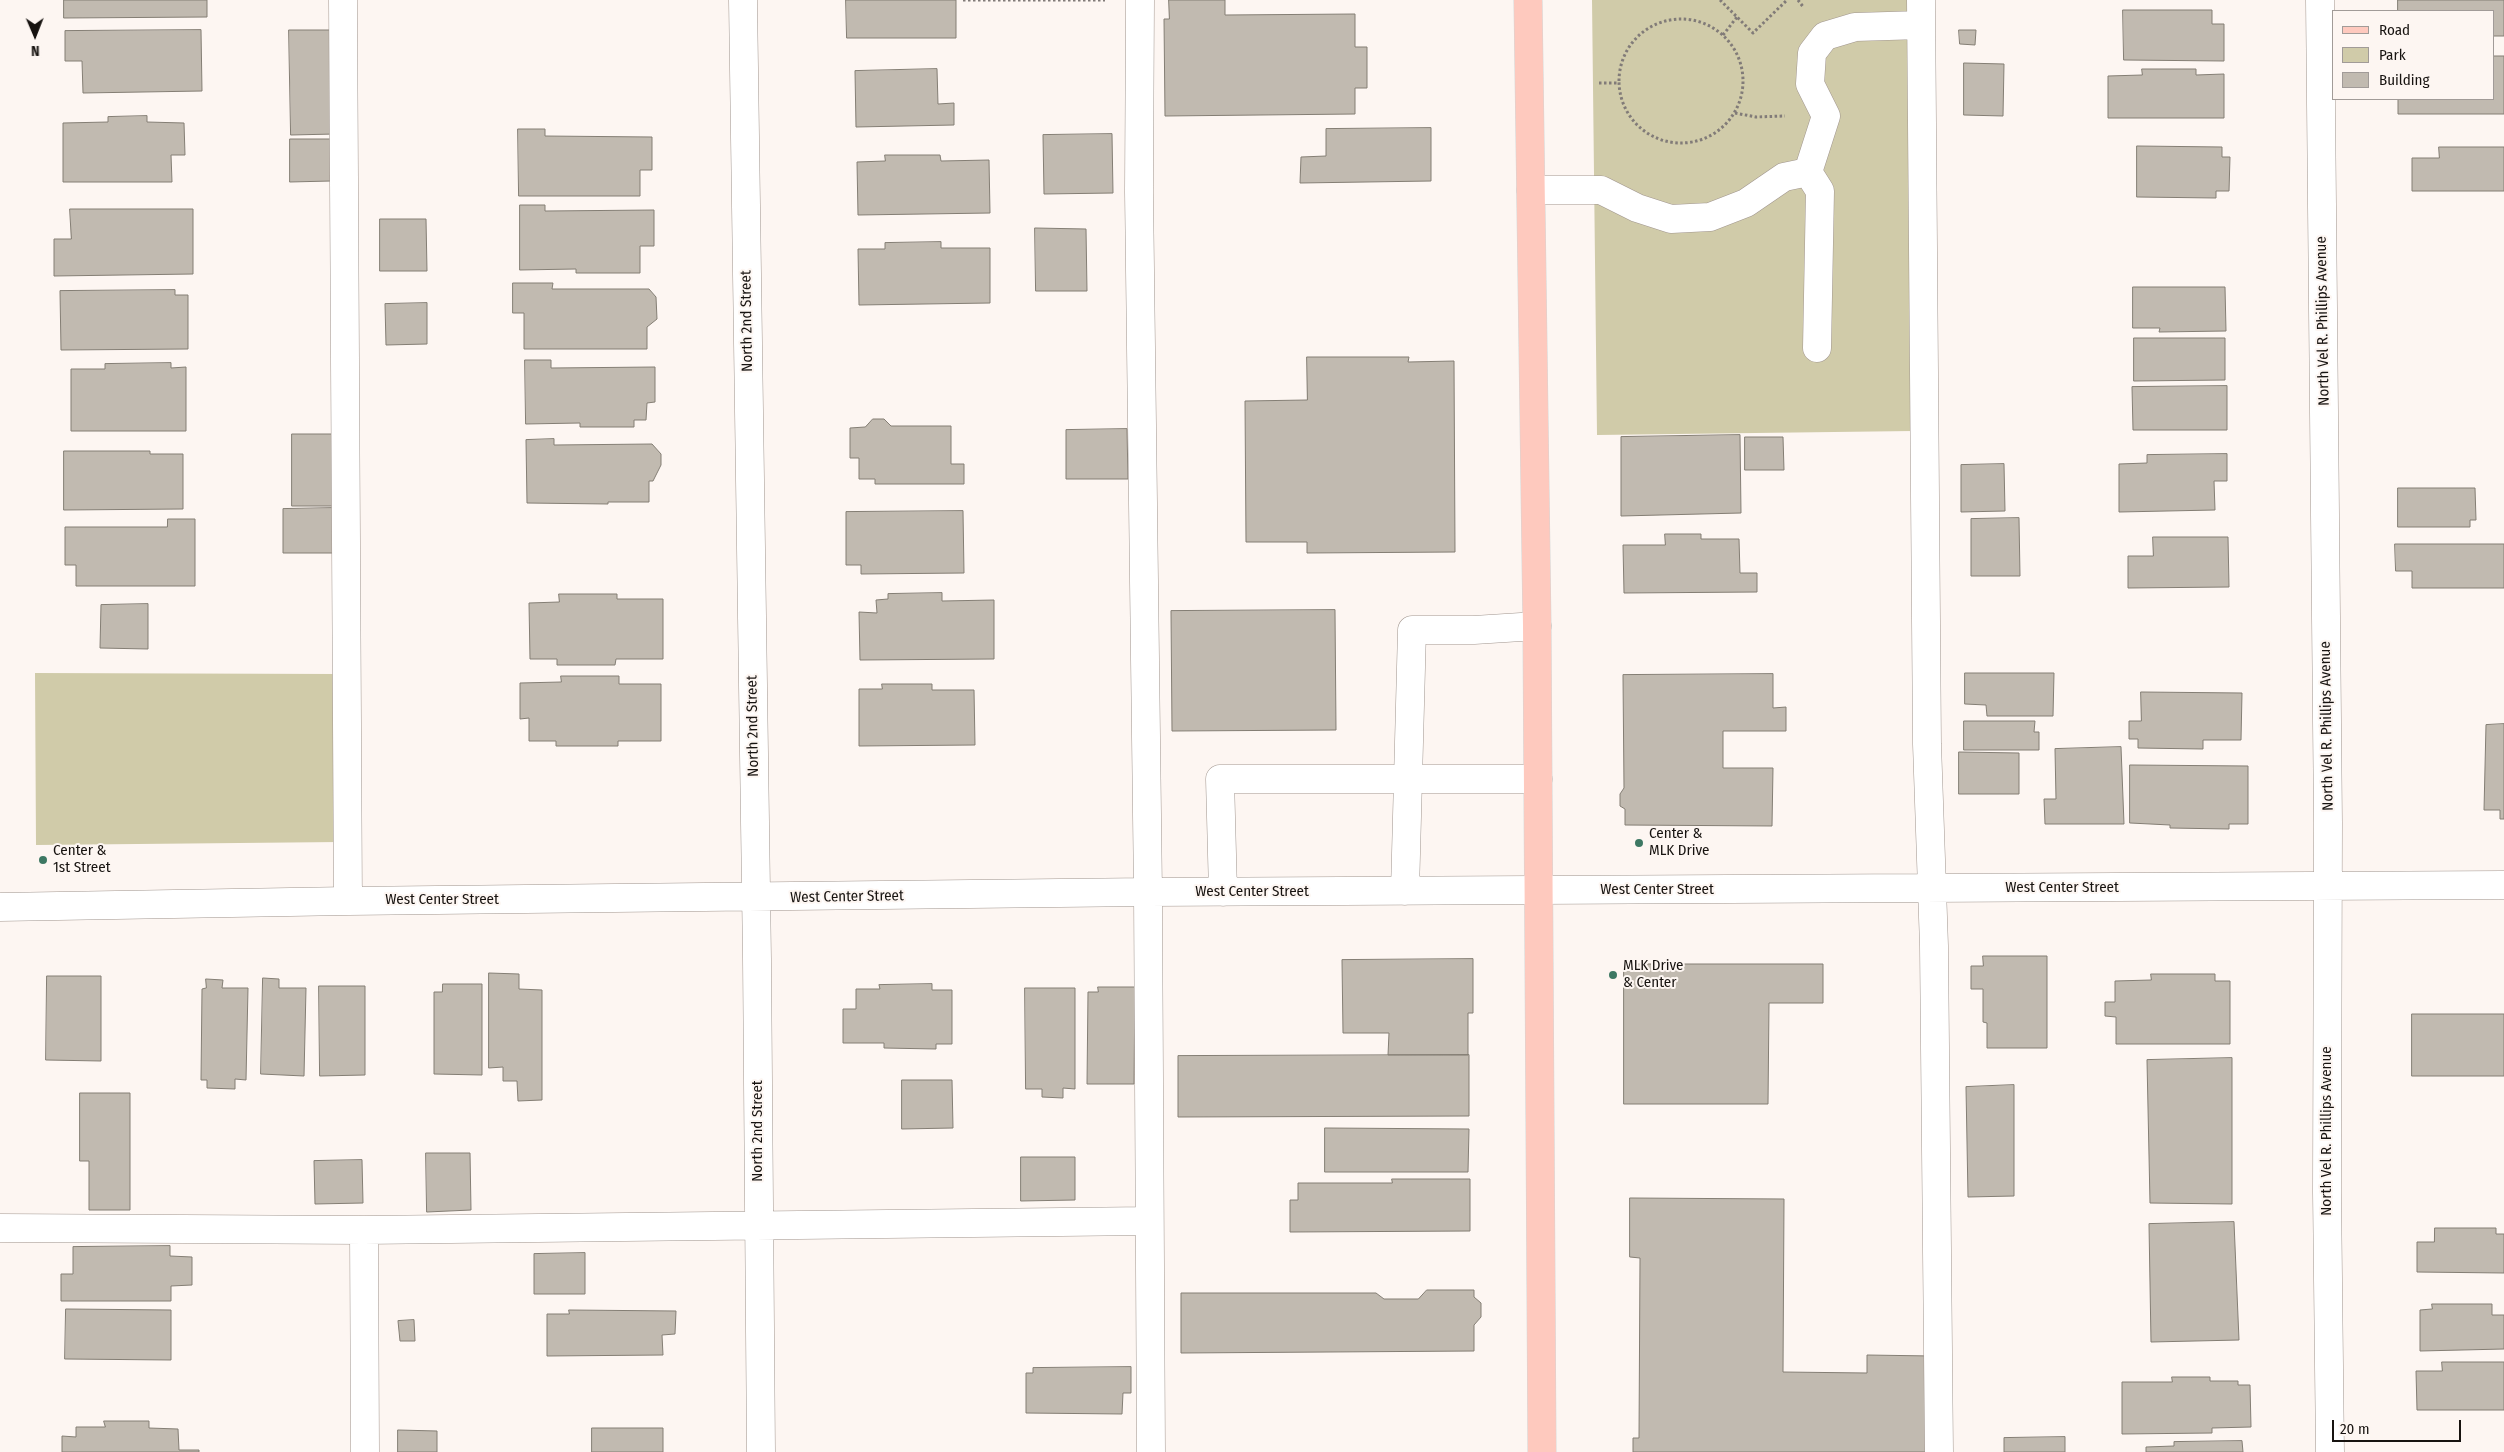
<!DOCTYPE html>
<style>
body{margin:0}
#map{position:relative;width:2504px;height:1452px;overflow:hidden;background:#fdf6f2;font-family:"Fira Sans Condensed",sans-serif}
canvas{display:block}
.legend{position:absolute;left:2332px;top:10px;width:162px;height:90px;box-sizing:border-box;background:#fdf6f2;border:1px solid #a19b98;margin:0;padding:6px 9px;list-style:none;font-size:15px;color:#171310}
.legend li{display:flex;align-items:center;gap:10px;height:25px}
.legend b{width:25px;border:1px solid #a19b98}
.north{position:absolute;left:10px;top:10px;width:50px;height:50px;-webkit-text-stroke:4px #fdf6f2;paint-order:stroke;rotate:179deg;font-size:14px;font-weight:700;line-height:20px;text-align:center;color:#171310}
.north::after{content:'';display:block;margin:auto;width:18px;height:22px;background:#171310;clip-path:polygon(50% 0,100% 100%,50% 72%,0 100%)}
.scale{position:absolute;left:2332px;top:1420px;width:129px;height:22px;box-sizing:border-box;border:2px solid #171310;border-top:0;padding-left:6px;font-size:15px;line-height:18px;white-space:nowrap;color:#171310;-webkit-text-stroke:4px #fdf6f2;paint-order:stroke}
</style>
<div id="map">
<canvas width="2504" height="1452"></canvas>
<ul class="legend">
<li><b style="height:6px;background:#fec9be"></b>Road</li>
<li><b style="height:14px;background:#d0cba9"></b>Park</li>
<li><b style="height:14px;background:#c1bab0"></b>Building</li>
</ul>
<div class="north">N</div>
<div class="scale">20 m</div>
</div>
<script>
const g = document.querySelector('canvas').getContext('2d');
g.lineJoin = 'round';
function paint(path, color) {
  g.fillStyle = color;
  g.fill(path, 'evenodd');
}
function stroke(path, color, width, dash) {
  g.strokeStyle = color;
  g.lineWidth = width;
  g.lineCap = dash ? 'butt' : 'round';
  g.setLineDash(dash || []);
  g.stroke(path);
}
function write(font, color, halo, rows, align = 'center') {
  g.font = font + ' "Fira Sans Condensed",sans-serif';
  g.lineWidth = 4;
  g.setLineDash([]);
  g.textBaseline = 'middle';
  g.strokeStyle = halo;
  g.fillStyle = color;
  for (const [text, x, y, turn = 0] of rows) {
    g.save();
    g.translate(x, y);
    g.rotate((+turn || 0) * Math.PI / 180);
    g.textAlign = isNaN(turn) ? turn : align;
    if (halo) g.strokeText(text, 0, 0);
    g.fillText(text, 0, 0);
    g.restore();
  }
}
paint(new Path2D(`
 M 1592,0 L 1909,0 L 1913,431 L 1597,435 Z
 M 35,673 L 337,674 L 340,842 L 36,845 Z`), '#d0cba9');
const building = new Path2D(`
 M 64,0 L 207,0 L 207,17 L 64,18 Z
 M 846,0 L 956,0 L 956,38 L 847,38 Z
 M 1169,0 L 1225,0 L 1225,15 L 1355,14 L 1355,47 L 1367,47 L 1367,88 L 1355,88 L 1355,114 L 1165,116 L 1164,19 L 1169,19 Z
 M 2398,0 L 2504,0 L 2504,36 L 2493,36 L 2493,11 L 2398,11 Z
 M 2123,10 L 2212,10 L 2212,24 L 2224,24 L 2224,61 L 2124,60 Z
 M 201,30 L 202,91 L 83,93 L 82,61 L 65,61 L 65,31 Z
 M 289,30 L 333,30 L 335,134 L 291,135 Z
 M 1959,30 L 1976,30 L 1975,45 L 1960,44 Z
 M 2493,56 L 2504,56 L 2504,114 L 2398,114 L 2398,99 L 2493,99 Z
 M 1964,63 L 2004,64 L 2003,116 L 1964,115 Z
 M 937,69 L 938,104 L 954,103 L 954,125 L 856,127 L 855,71 Z
 M 2142,69 L 2196,69 L 2196,75 L 2224,74 L 2224,118 L 2108,118 L 2108,76 L 2142,75 Z
 M 147,116 L 147,122 L 184,123 L 185,155 L 171,155 L 172,182 L 63,182 L 63,123 L 108,122 L 108,117 Z
 M 1431,128 L 1431,181 L 1300,183 L 1301,157 L 1326,156 L 1326,129 Z
 M 518,129 L 545,129 L 545,136 L 652,137 L 652,170 L 640,170 L 640,196 L 519,196 Z
 M 1112,134 L 1113,193 L 1044,194 L 1043,135 Z
 M 290,139 L 331,139 L 331,181 L 290,182 Z
 M 2137,146 L 2222,147 L 2222,157 L 2230,157 L 2229,191 L 2216,191 L 2216,198 L 2137,197 Z
 M 2439,147 L 2504,147 L 2504,191 L 2412,191 L 2412,158 L 2439,158 Z
 M 885,155 L 940,155 L 941,161 L 989,160 L 990,213 L 858,215 L 857,162 L 885,161 Z
 M 520,205 L 545,205 L 545,211 L 654,210 L 654,246 L 640,246 L 640,273 L 576,273 L 576,269 L 520,270 Z
 M 70,209 L 193,209 L 193,274 L 54,276 L 54,239 L 71,239 Z
 M 380,219 L 426,219 L 427,271 L 380,271 Z
 M 1035,228 L 1086,229 L 1087,291 L 1036,291 Z
 M 941,242 L 941,248 L 990,248 L 990,303 L 859,305 L 858,249 L 885,249 L 885,243 Z
 M 513,283 L 553,283 L 552,289 L 649,289 L 656,297 L 657,319 L 647,327 L 647,349 L 524,349 L 524,313 L 513,313 Z
 M 2133,287 L 2225,287 L 2226,331 L 2159,332 L 2160,328 L 2133,328 Z
 M 175,290 L 175,295 L 188,295 L 188,349 L 61,350 L 60,291 Z
 M 427,303 L 427,344 L 386,345 L 385,304 Z
 M 2134,338 L 2225,338 L 2225,380 L 2134,381 Z
 M 1307,357 L 1409,357 L 1408,362 L 1454,361 L 1455,552 L 1307,553 L 1307,542 L 1246,542 L 1245,401 L 1307,400 Z
 M 525,360 L 551,360 L 551,368 L 655,367 L 655,402 L 647,403 L 646,420 L 634,420 L 634,427 L 580,427 L 580,423 L 526,424 Z
 M 171,363 L 171,368 L 186,367 L 186,431 L 71,431 L 71,369 L 105,369 L 105,364 Z
 M 2227,386 L 2227,430 L 2133,430 L 2132,387 Z
 M 873,419 L 884,419 L 891,426 L 951,426 L 951,464 L 964,464 L 964,484 L 875,484 L 875,479 L 859,479 L 859,458 L 850,458 L 850,428 L 865,427 Z
 M 1127,429 L 1128,479 L 1066,479 L 1066,430 Z
 M 292,434 L 336,434 L 336,506 L 292,506 Z
 M 1740,435 L 1741,513 L 1621,516 L 1621,437 Z
 M 1745,437 L 1783,437 L 1784,470 L 1745,470 Z
 M 554,439 L 554,445 L 652,444 L 661,454 L 661,465 L 653,481 L 649,481 L 649,502 L 608,502 L 608,504 L 527,503 L 526,440 Z
 M 64,451 L 150,451 L 150,454 L 183,454 L 183,509 L 64,510 Z
 M 2227,454 L 2227,481 L 2214,481 L 2215,510 L 2119,512 L 2119,464 L 2147,463 L 2147,455 Z
 M 2004,464 L 2005,511 L 1961,512 L 1961,465 Z
 M 2398,488 L 2475,488 L 2476,520 L 2470,520 L 2470,527 L 2398,527 Z
 M 333,508 L 333,553 L 283,553 L 283,509 Z
 M 963,511 L 964,573 L 861,574 L 861,565 L 846,565 L 846,512 Z
 M 2019,518 L 2020,576 L 1971,576 L 1971,519 Z
 M 168,519 L 195,519 L 195,586 L 76,586 L 76,565 L 65,565 L 65,527 L 167,527 Z
 M 1665,534 L 1701,534 L 1701,539 L 1739,539 L 1740,573 L 1757,573 L 1757,592 L 1624,593 L 1623,545 L 1665,545 Z
 M 2153,537 L 2228,537 L 2229,587 L 2128,588 L 2128,556 L 2153,556 Z
 M 2395,544 L 2504,544 L 2504,588 L 2412,588 L 2412,571 L 2396,571 Z
 M 942,593 L 942,601 L 994,600 L 994,659 L 860,660 L 859,612 L 877,613 L 876,600 L 888,599 L 888,594 Z
 M 559,594 L 617,594 L 617,599 L 663,599 L 663,659 L 616,659 L 615,665 L 557,665 L 557,659 L 530,659 L 529,603 L 559,602 Z
 M 148,604 L 148,649 L 100,648 L 101,605 Z
 M 1335,610 L 1336,730 L 1172,731 L 1171,611 Z
 M 1965,673 L 2054,673 L 2053,716 L 1987,716 L 1986,705 L 1965,704 Z
 M 1773,674 L 1773,708 L 1786,707 L 1786,731 L 1723,731 L 1723,768 L 1773,768 L 1772,826 L 1625,825 L 1625,809 L 1620,806 L 1620,794 L 1624,788 L 1623,675 Z
 M 561,676 L 619,676 L 619,684 L 661,684 L 661,741 L 618,741 L 618,746 L 556,746 L 556,741 L 529,741 L 529,718 L 520,719 L 520,683 L 561,682 Z
 M 882,684 L 932,684 L 932,690 L 974,690 L 975,745 L 859,746 L 859,689 L 882,689 Z
 M 2141,692 L 2242,693 L 2241,740 L 2203,740 L 2203,749 L 2138,748 L 2138,739 L 2129,739 L 2129,721 L 2141,721 Z
 M 1964,721 L 2035,721 L 2034,732 L 2039,732 L 2039,750 L 1964,750 Z
 M 2504,724 L 2504,819 L 2500,819 L 2500,810 L 2484,810 L 2486,725 Z
 M 2121,747 L 2124,824 L 2045,824 L 2044,799 L 2056,799 L 2055,749 Z
 M 1959,752 L 2019,753 L 2019,794 L 1959,794 Z
 M 2130,765 L 2248,766 L 2248,824 L 2229,824 L 2229,829 L 2170,828 L 2170,825 L 2130,823 Z
 M 1983,956 L 2047,956 L 2047,1048 L 1987,1048 L 1987,1023 L 1983,1022 L 1983,989 L 1971,989 L 1971,966 L 1983,966 Z
 M 1473,959 L 1473,1013 L 1468,1013 L 1468,1055 L 1388,1055 L 1389,1033 L 1343,1033 L 1342,960 Z
 M 1624,964 L 1823,964 L 1823,1003 L 1769,1003 L 1768,1104 L 1624,1104 Z
 M 489,973 L 519,974 L 519,989 L 542,990 L 542,1100 L 518,1101 L 517,1081 L 503,1081 L 503,1067 L 489,1068 Z
 M 2151,974 L 2215,974 L 2215,981 L 2230,981 L 2230,1044 L 2116,1044 L 2116,1017 L 2105,1016 L 2105,1002 L 2115,1002 L 2115,981 L 2151,980 Z
 M 47,976 L 101,976 L 101,1061 L 46,1060 Z
 M 263,978 L 279,979 L 279,988 L 306,988 L 304,1076 L 261,1074 Z
 M 206,979 L 223,980 L 222,988 L 248,988 L 246,1080 L 235,1079 L 235,1089 L 207,1088 L 207,1080 L 201,1080 L 202,989 L 206,988 Z
 M 443,984 L 482,984 L 482,1075 L 434,1074 L 434,992 L 442,992 Z
 M 932,984 L 932,990 L 952,990 L 952,1044 L 936,1044 L 936,1049 L 884,1048 L 884,1043 L 843,1043 L 843,1009 L 856,1009 L 856,989 L 880,989 L 879,985 Z
 M 319,986 L 365,986 L 365,1075 L 320,1076 Z
 M 1098,987 L 1135,987 L 1134,1084 L 1087,1084 L 1088,992 L 1098,992 Z
 M 1025,988 L 1075,988 L 1075,1089 L 1063,1088 L 1063,1098 L 1042,1097 L 1042,1089 L 1026,1089 Z
 M 2412,1014 L 2504,1014 L 2504,1076 L 2412,1076 Z
 M 1469,1055 L 1469,1116 L 1178,1117 L 1178,1056 Z
 M 2232,1058 L 2232,1204 L 2150,1203 L 2147,1060 Z
 M 902,1080 L 952,1080 L 953,1128 L 902,1129 Z
 M 2014,1085 L 2014,1196 L 1968,1197 L 1966,1087 Z
 M 80,1093 L 130,1093 L 130,1210 L 89,1210 L 89,1161 L 80,1161 Z
 M 1325,1128 L 1469,1129 L 1468,1172 L 1325,1172 Z
 M 426,1153 L 470,1153 L 471,1210 L 427,1212 Z
 M 1021,1157 L 1075,1157 L 1075,1200 L 1021,1201 Z
 M 362,1160 L 363,1203 L 315,1204 L 314,1161 Z
 M 1392,1179 L 1470,1179 L 1470,1231 L 1290,1232 L 1290,1200 L 1298,1200 L 1298,1183 L 1392,1183 Z
 M 1630,1198 L 1784,1199 L 1783,1372 L 1867,1373 L 1867,1355 L 1932,1356 L 1932,1452 L 1633,1452 L 1633,1438 L 1639,1438 L 1640,1258 L 1630,1257 Z
 M 2234,1222 L 2239,1340 L 2151,1342 L 2149,1224 Z
 M 2435,1228 L 2496,1228 L 2496,1234 L 2504,1234 L 2504,1273 L 2417,1272 L 2417,1242 L 2434,1242 Z
 M 170,1246 L 170,1256 L 192,1257 L 192,1285 L 171,1286 L 171,1301 L 61,1301 L 61,1274 L 73,1274 L 73,1247 Z
 M 585,1253 L 585,1294 L 534,1294 L 534,1254 Z
 M 1427,1290 L 1474,1290 L 1474,1297 L 1481,1303 L 1481,1317 L 1474,1325 L 1474,1351 L 1181,1353 L 1181,1293 L 1376,1293 L 1384,1299 L 1418,1299 Z
 M 2432,1304 L 2492,1304 L 2492,1315 L 2504,1315 L 2504,1349 L 2420,1351 L 2420,1310 L 2432,1309 Z
 M 66,1309 L 171,1310 L 171,1360 L 65,1359 Z
 M 569,1310 L 676,1311 L 675,1334 L 662,1335 L 663,1355 L 547,1356 L 547,1314 L 569,1314 Z
 M 414,1320 L 415,1341 L 400,1341 L 398,1321 Z
 M 2442,1362 L 2504,1362 L 2504,1410 L 2417,1410 L 2416,1371 L 2442,1371 Z
 M 1131,1367 L 1131,1393 L 1123,1393 L 1122,1414 L 1026,1413 L 1026,1373 L 1033,1373 L 1033,1368 Z
 M 2172,1377 L 2210,1377 L 2210,1381 L 2238,1381 L 2238,1385 L 2250,1385 L 2251,1427 L 2212,1428 L 2212,1433 L 2122,1434 L 2122,1382 L 2172,1382 Z
 M 104,1421 L 149,1421 L 149,1428 L 178,1429 L 179,1450 L 199,1450 L 199,1452 L 62,1452 L 62,1436 L 76,1437 L 76,1427 L 105,1427 Z
 M 592,1428 L 663,1428 L 663,1452 L 592,1452 Z
 M 398,1430 L 437,1431 L 437,1452 L 398,1452 Z
 M 2065,1437 L 2065,1452 L 2004,1452 L 2004,1438 Z
 M 2242,1441 L 2243,1452 L 2146,1452 L 2146,1447 L 2174,1446 L 2174,1442 Z`);
paint(building, '#c1bab0');
stroke(building, '#847e74', 1);
const minor = new Path2D(`
 M 343,0 L 348,901
 M 743,0 L 757,958 L 761,1452
 M 1140,0 L 1139,192 L 1148,892 L 1151,1452
 M 1921,0 L 1927,744 L 1934,946 L 1939,1452
 M 2320,0 L 2328,822 L 2327,1192 L 2330,1452
 M 1531,190 L 1601,190 L 1637,208 L 1671,219 L 1710,217 L 1746,203 L 1784,177 L 1808,172
 M 1817,348 L 1820,191 L 1808,172 L 1826,116 L 1810,84 L 1812,53 L 1825,36 L 1855,27 L 1921,25
 M 1405,891 L 1412,630 L 1474,630 L 1537,626
 M 1223,892 L 1220,779 L 1538,779
 M 0,907 L 348,901 L 1148,892 L 2504,885
 M 0,1228 L 364,1230 L 1148,1221
 M 364,1230 L 365,1452`);
const major = new Path2D(`
 M 1528,0 L 1537,626 L 1542,1452`);
stroke(minor, '#a1968f', 29);
stroke(major, '#d5d5d4', 29);
stroke(new Path2D(`
 M 963,0 L 1105,0
 M 1720,0 L 1753,33 L 1787,0
 M 1798,0 L 1804,8
 M1619 81a62 62 0 1 1 124 0a62 62 0 1 1-124 0Z
 M 1723,35 L 1737,17
 M 1599,83 L 1618,83
 M 1735,113 L 1756,117 L 1785,116`), '#817b78', 3, [2.5, 2.5]);
stroke(minor, '#fff', 28);
stroke(major, '#fec9be', 28);
for (const [x, y, r, color] of [
 [1639,843,5,"#3d7863"],
 [43,860,5,"#3d7863"],
 [1613,975,5,"#3d7863"]
]) {
  const dot = new Path2D();
  dot.arc(x, y, r, 0, 2 * Math.PI);
  g.fillStyle = color;
  g.fill(dot);
  stroke(dot, '#fdf6f2', 2);
}
write('15px', '#171310', '#fdf6f2', [
 ["North 2nd Street",747,321,-91],
 ["North Vel R. Phillips Avenue",2323,321,-91],
 ["North 2nd Street",753,726,-91],
 ["North Vel R. Phillips Avenue",2327,726,-91],
 ["West Center Street",2062,888],
 ["West Center Street",1657,890],
 ["West Center Street",1252,892],
 ["West Center Street",847,897,-1],
 ["West Center Street",442,900],
 ["North 2nd Street",758,1131,-90],
 ["North Vel R. Phillips Avenue",2327,1131,-90]
]);
write('15px', '#171310', '#fdf6f2', [
 ["Center &",1649,834],
 ["MLK Drive",1649,851],
 ["Center &",53,851],
 ["1st Street",53,868],
 ["MLK Drive",1623,966],
 ["& Center",1623,983]
], 'left');
</script>
